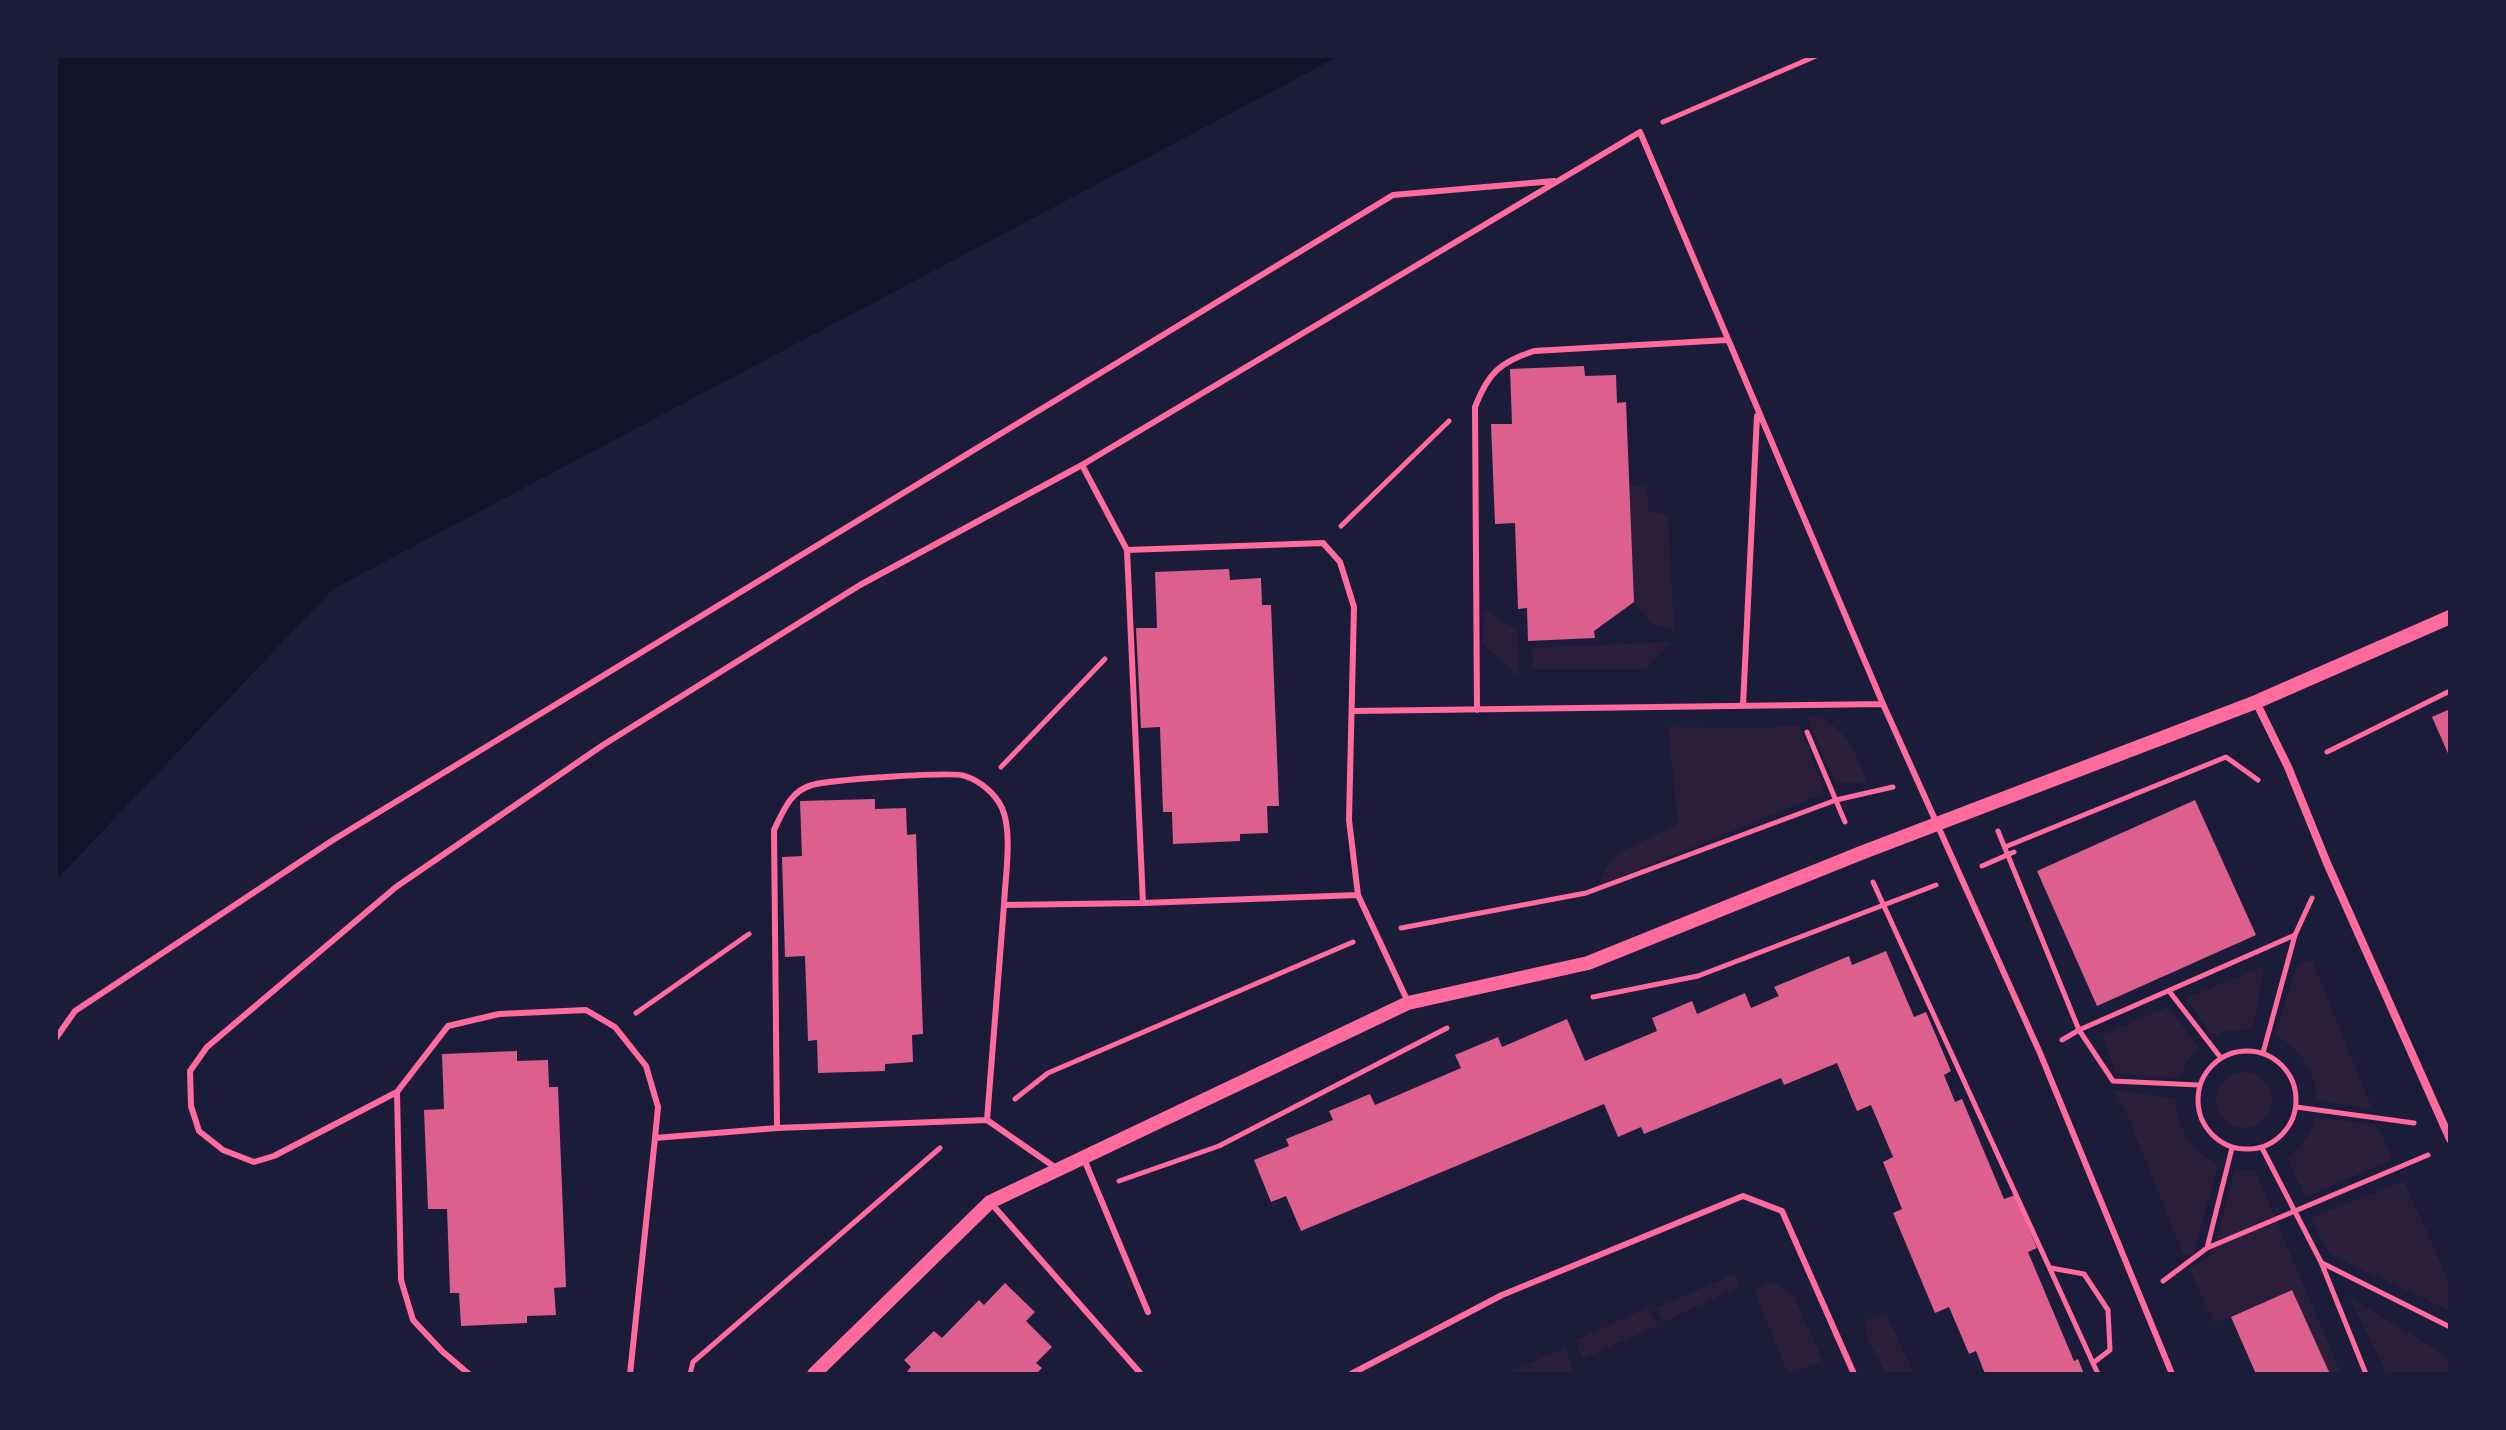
<!DOCTYPE html>
<style>
body{margin:0}
#map{position:relative;width:2506px;height:1430px;overflow:hidden;background:#1b1b3a;font-family:Manrope,sans-serif}
canvas{display:block}
.frame{position:absolute;inset:0;border:58px solid #1b1b3a;pointer-events:none}
</style>
<div id="map">
<canvas width="2506" height="1430"></canvas>
<div class="frame"></div>
</div>
<script>
const g = document.querySelector('canvas').getContext('2d');
g.lineJoin = 'round';
function paint(path, color) {
  g.fillStyle = color;
  g.fill(path, 'evenodd');
}
function stroke(path, color, width, dash) {
  g.strokeStyle = color;
  g.lineWidth = width;
  g.lineCap = dash ? 'butt' : 'round';
  g.setLineDash(dash || []);
  g.stroke(path);
}
paint(new Path2D(`
 M 1646,485 L 1649,512 L 1668,514 L 1674,629 L 1651,623 L 1634,602 L 1629,487 Z
 M 1484,608 L 1518,631 L 1519,676 L 1482,644 Z
 M 1671,642 L 1646,669 L 1533,669 L 1532,648 Z
 M 1818,716 C 1846,728 1855,754 1867,780 L 1866,783 L 1835,783 L 1807,717 Z
 M 1799,725 L 1825,793 L 1597,886 L 1613,856 L 1678,824 L 1668,727 L 1767,728 Z
 M 2312,960 L 2372,1109 L 2317,1100 C 2316,1070 2301,1050 2275,1035 L 2297,965 Z
 M 2262,967 L 2264,971 L 2252,1030 L 2225,1031 L 2213,1039 L 2187,998 Z
 M 2168,1007 L 2199,1048 L 2187,1061 L 2180,1078 L 2116,1073 L 2102,1035 Z
 M2216 1100a28 28 0 1 1 56 0a28 28 0 1 1-56 0Z
 M 2114,1090 L 2176,1099 C 2175,1127 2193,1152 2218,1165 L 2194,1253 L 2184,1256 L 2128,1117 Z
 M 2315,1118 L 2376,1124 L 2393,1159 L 2305,1197 L 2287,1157 C 2302,1148 2309,1135 2315,1118 Z
 M 2235,1170 L 2255,1170 L 2341,1374 L 2330,1374 L 2292,1291 L 2214,1323 L 2189,1268 L 2212,1256 Z
 M 2404,1181 L 2450,1284 L 2450,1311 L 2329,1254 L 2311,1218 Z
 M 1734,1274 L 1741,1286 L 1663,1322 L 1656,1308 Z
 M 1771,1282 L 1791,1291 L 1823,1360 L 1790,1374 L 1788,1374 L 1754,1290 Z
 M 2349,1297 L 2450,1358 L 2450,1374 L 2387,1374 Z
 M 1648,1308 L 1658,1325 L 1583,1359 L 1575,1340 Z
 M 1886,1313 L 1914,1374 L 1886,1374 L 1868,1339 L 1864,1321 Z
 M 1565,1348 L 1575,1374 L 1503,1374 Z`), '#2a1e3b');
paint(new Path2D(`
 M 56,56 L 1339,56 L 333,589 L 56,880 Z`), '#12122b');
paint(new Path2D(`
 M 1584,366 L 1585,376 L 1616,375 L 1617,403 L 1626,402 L 1634,602 L 1594,631 L 1595,638 L 1528,641 L 1527,608 L 1518,609 L 1515,523 L 1495,524 L 1491,424 L 1512,424 L 1510,369 Z
 M 1229,569 L 1230,580 L 1261,578 L 1262,605 L 1271,605 L 1279,806 L 1267,806 L 1268,833 L 1240,834 L 1240,841 L 1173,844 L 1172,812 L 1163,812 L 1160,727 L 1141,728 L 1136,628 L 1157,628 L 1155,572 Z
 M 2450,709 L 2450,758 L 2432,717 Z
 M 875,799 L 875,809 L 906,808 L 907,835 L 916,834 L 923,1034 L 912,1035 L 913,1062 L 885,1064 L 885,1071 L 818,1073 L 817,1040 L 808,1041 L 805,956 L 785,957 L 782,857 L 802,856 L 800,801 Z
 M 2195,800 L 2256,935 L 2097,1006 L 2037,871 Z
 M 1886,951 L 1914,1017 L 1926,1012 L 1951,1071 L 1944,1075 L 1955,1102 L 1962,1099 L 2004,1199 L 2015,1195 L 2037,1248 L 2028,1252 L 2074,1361 L 2078,1359 L 2084,1374 L 1985,1374 L 1976,1351 L 1969,1354 L 1949,1307 L 1935,1313 L 1893,1213 L 1902,1209 L 1883,1162 L 1893,1157 L 1871,1105 L 1857,1111 L 1837,1063 L 1784,1085 L 1781,1078 L 1644,1134 L 1641,1127 L 1618,1137 L 1604,1104 L 1301,1231 L 1286,1196 L 1271,1202 L 1254,1160 L 1289,1146 L 1286,1139 L 1333,1120 L 1329,1111 L 1370,1094 L 1375,1105 L 1461,1068 L 1455,1055 L 1498,1037 L 1502,1047 L 1567,1019 L 1585,1061 L 1657,1031 L 1652,1018 L 1692,1001 L 1697,1014 L 1745,993 L 1751,1008 L 1779,996 L 1774,987 L 1849,956 L 1852,965 Z
 M 517,1051 L 517,1061 L 548,1060 L 549,1087 L 558,1087 L 566,1287 L 554,1288 L 556,1315 L 527,1316 L 527,1323 L 461,1326 L 459,1293 L 450,1293 L 447,1209 L 428,1209 L 424,1110 L 444,1109 L 442,1054 Z
 M 1005,1283 L 1035,1312 L 1026,1321 L 1052,1347 L 1036,1363 L 1042,1368 L 1036,1374 L 905,1374 L 911,1367 L 904,1360 L 934,1331 L 942,1338 L 979,1300 L 984,1305 Z
 M 2292,1290 L 2330,1374 L 2256,1374 L 2231,1317 Z`), '#dd5f8e');
stroke(new Path2D(`
 M 1663,122 L 1816,56
 M 1341,526 L 1449,421
 M 1807,732 L 1845,822
 M 2327,752 L 2450,691
 M 1001,767 L 1105,659
 M 1998,831 L 2079,1030 L 2295,935
 M 2005,847 L 2226,757 L 2258,780
 M 1982,866 L 2014,852
 M 1873,882 L 2098,1374
 M 1401,928 L 1586,893 L 1836,800 L 1893,787
 M 2169,991 L 2221,1058
 M 1593,997 L 1698,976 L 1936,885
 M 636,1013 L 749,934
 M 2062,1040 L 2079,1030 L 2113,1081 L 2199,1085
 M2198 1100a49 49 0 1 1 98 0a49 49 0 1 1-98 0Z
 M 2263,1053 L 2295,935 L 2312,898
 M 1015,1099 L 1048,1073 L 1353,942
 M 2296,1107 L 2414,1123
 M 2262,1148 L 2321,1262 L 2366,1374
 M 1119,1181 L 1219,1146 L 1447,1028
 M 2207,1248 L 2428,1155
 M 2322,1263 L 2450,1327
 M 2051,1268 L 2084,1274 L 2108,1310 L 2110,1350 L 2093,1363
 M 2163,1281 L 2207,1248 L 2232,1148
 M 690,1374 L 693,1362 L 940,1148`), '#ff6b9d', 5);
stroke(new Path2D(`
 M 1082,465 L 1127,550 L 1143,903
 M 1127,550 L 1323,543 L 1340,562 L 1354,607 L 1349,820 L 1358,895 L 1408,1002
 M 1743,705 L 1757,416
 M 1477,710 L 1475,407 C 1488,373 1500,362 1534,351 L 1727,340
 M 1353,711 L 1883,704
 M 56,1038 L 75,1011 L 333,840 L 1393,195 L 1554,181
 M 397,1092 L 274,1156 L 254,1162 L 223,1150 L 199,1131 L 191,1106 L 190,1071 L 207,1047 L 396,887 L 603,745 L 860,585 L 1082,465 L 1640,132 L 1883,704 L 2040,1053 L 2172,1374
 M 777,1128 L 774,830 C 783,812 790,791 812,785 C 828,780 953,771 965,776 C 980,781 995,793 1002,808 C 1013,833 1005,878 1004,905
 M 1084,1159 L 1148,1312
 M 1056,1168 L 987,1120 L 1004,905 L 1143,903 L 1358,895
 M 990,1202 L 1141,1374
 M 469,1374 L 443,1352 L 413,1320 L 401,1280 L 397,1092 L 448,1026 L 499,1014 L 586,1010 L 615,1027 L 646,1066 L 658,1107 L 655,1138 L 777,1128 L 987,1120
 M 630,1374 L 655,1138
 M 1351,1374 L 1502,1295 L 1743,1196 L 1782,1211 L 1854,1374`), '#ff6b9d', 6);
stroke(new Path2D(`
 M 2256,702 L 2288,767 L 2327,863 L 2450,1139`), '#ff6b9d', 8);
stroke(new Path2D(`
 M 814,1374 L 990,1202 L 1408,1003 L 1588,963 L 1861,853 L 2256,702 L 2450,617`), '#ff6b9d', 14);
</script>
